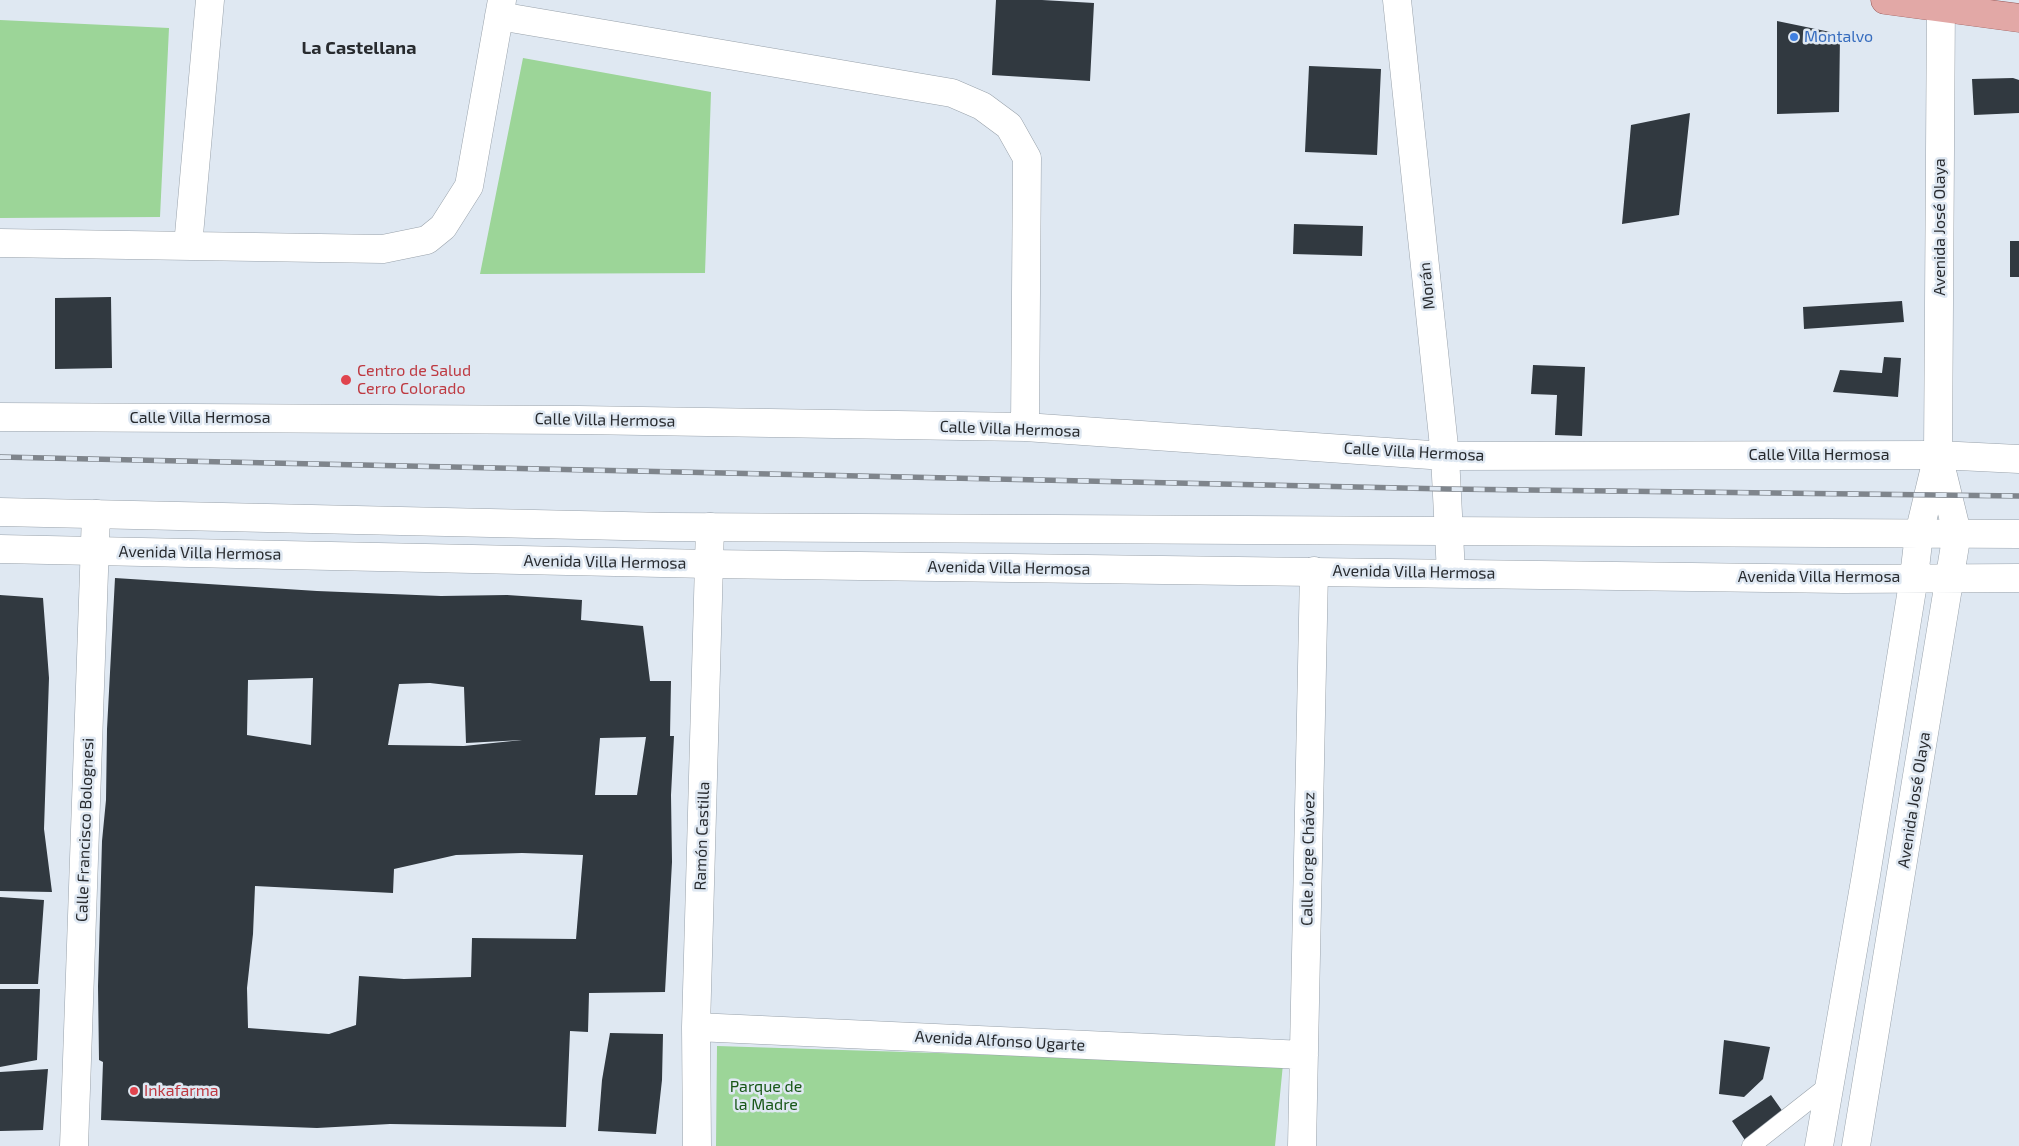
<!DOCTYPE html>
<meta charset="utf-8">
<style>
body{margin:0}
canvas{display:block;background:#dfe8f2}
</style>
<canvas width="2019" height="1146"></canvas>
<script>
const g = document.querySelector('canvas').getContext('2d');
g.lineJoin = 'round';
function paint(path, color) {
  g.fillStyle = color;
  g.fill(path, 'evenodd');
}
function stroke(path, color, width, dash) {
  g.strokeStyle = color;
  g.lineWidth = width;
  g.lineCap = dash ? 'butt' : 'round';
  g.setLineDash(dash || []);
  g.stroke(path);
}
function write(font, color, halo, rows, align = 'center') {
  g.font = font + ' "Exo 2",sans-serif';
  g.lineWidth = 5;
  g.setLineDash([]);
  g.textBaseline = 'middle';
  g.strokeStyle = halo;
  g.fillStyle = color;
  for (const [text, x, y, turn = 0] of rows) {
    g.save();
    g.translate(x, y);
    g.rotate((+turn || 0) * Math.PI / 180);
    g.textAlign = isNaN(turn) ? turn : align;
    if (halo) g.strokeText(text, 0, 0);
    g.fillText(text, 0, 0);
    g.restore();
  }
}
paint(new Path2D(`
 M 0,20 L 169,28 L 160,217 L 0,218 Z
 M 523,58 L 711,92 L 705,273 L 480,274 Z
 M 717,1046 L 1283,1064 L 1275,1146 L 716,1146 Z`), '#9cd598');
paint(new Path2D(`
 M 996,0 L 1042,0 L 1094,3 L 1090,81 L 992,75 Z
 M 1777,21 L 1840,34 L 1839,112 L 1777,114 Z
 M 1309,66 L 1381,69 L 1377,155 L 1305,152 Z
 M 2013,78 L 2019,80 L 2019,113 L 1974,115 L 1972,79 Z
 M 1690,113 L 1679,215 L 1622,224 L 1631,125 Z
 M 1294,224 L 1363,226 L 1362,256 L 1293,254 Z
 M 2010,241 L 2019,241 L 2019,277 L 2010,277 Z
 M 111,297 L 112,368 L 55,369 L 55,298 Z
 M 1902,301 L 1904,322 L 1804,329 L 1803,307 Z
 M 1884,357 L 1901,358 L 1898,397 L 1833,392 L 1840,370 L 1882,373 Z
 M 1533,365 L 1585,367 L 1582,436 L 1555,435 L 1557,395 L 1531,394 Z
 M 115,578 L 317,591 L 441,596 L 507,595 L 582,600 L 581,620 L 643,626 L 650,681 L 671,681 L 670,736 L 674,736 L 671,795 L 672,862 L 665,992 L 589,993 L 588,1032 L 570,1031 L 566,1127 L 390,1124 L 317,1128 L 101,1120 L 103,1062 L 99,1060 L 98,986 L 102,841 L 106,800 L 107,729 ZM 313,678 L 311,745 L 247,735 L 248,680 ZM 430,683 L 464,687 L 466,743 L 522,740 L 464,746 L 388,745 L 399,684 ZM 646,737 L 637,795 L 595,795 L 600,738 ZM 522,853 L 583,855 L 576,939 L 472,938 L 471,977 L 404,979 L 359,976 L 356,1025 L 329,1034 L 248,1028 L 247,988 L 253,934 L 255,886 L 393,893 L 394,869 L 456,855 Z
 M 0,595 L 43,598 L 49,678 L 44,829 L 52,892 L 0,891 Z
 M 0,897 L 44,900 L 38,984 L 0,984 Z
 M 0,989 L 40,989 L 37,1060 L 0,1067 Z
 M 610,1033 L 663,1034 L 662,1080 L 656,1134 L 598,1131 L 602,1080 Z
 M 1724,1040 L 1770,1047 L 1763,1079 L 1744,1097 L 1719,1094 Z
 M 48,1069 L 43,1130 L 0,1131 L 0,1072 Z
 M 1771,1095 L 1788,1119 L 1749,1146 L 1732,1121 Z`), '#313940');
const service = new Path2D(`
 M 1751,1146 L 1830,1084`);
const minor = new Path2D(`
 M 1397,0 L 1445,456 L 1451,573
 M 499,16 L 952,93 L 982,106 L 1009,126 L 1027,158 L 1025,427
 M 0,243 L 383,249 L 427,240 L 443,227 L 469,186 L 502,0
 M 188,246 L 210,0
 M 0,417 L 579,420 L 1025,427 L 1445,456 L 1938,455
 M 696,1027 L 1304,1055
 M 74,1146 L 96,514
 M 697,1146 L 696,1027 L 710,527
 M 1302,1146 L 1314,571`);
const tertiary = new Path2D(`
 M 1941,0 L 1938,455 L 1957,533
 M 1938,455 L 2019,459
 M 1919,534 L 1937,459`);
const secondary = new Path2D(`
 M 0,512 L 668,527 L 2019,534
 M 0,549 L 709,564 L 1843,579 L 2019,578
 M 1819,1146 L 1866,875 L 1914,577 L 1919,534
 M 1856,1146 L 1957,533`);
const primary = new Path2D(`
 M 1885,0 L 2019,18`);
stroke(service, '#99a2ab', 19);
stroke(minor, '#99a2ab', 29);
stroke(tertiary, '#99a2ab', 29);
stroke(secondary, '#99a2ab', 29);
stroke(primary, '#955756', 29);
stroke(service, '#fff', 18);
stroke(minor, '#fff', 28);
stroke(tertiary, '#fff', 28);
stroke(secondary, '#fff', 28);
stroke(primary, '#e2a8a6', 28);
const rail = new Path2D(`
 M 0,457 L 1447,489 L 2019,496`);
stroke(rail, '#7f858c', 5.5);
stroke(rail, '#dfe8f2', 4, [11]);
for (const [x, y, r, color] of [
 [1794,37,5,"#3f7fe0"],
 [346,380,6,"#e0444e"],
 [134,1091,5,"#e0444e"]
]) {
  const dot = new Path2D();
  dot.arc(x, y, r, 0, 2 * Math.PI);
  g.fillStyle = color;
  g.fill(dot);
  stroke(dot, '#dfe8f2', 2);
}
write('16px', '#366cbe', '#dfe8f2', [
 ["Montalvo",1804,37]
], 'left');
write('16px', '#282b2f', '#dfe8f2', [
 ["Avenida José Olaya",1940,227,-90],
 ["Morán",1427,286,-96],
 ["Calle Villa Hermosa",200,418],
 ["Calle Villa Hermosa",605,420,1],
 ["Calle Villa Hermosa",1010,429,2],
 ["Calle Villa Hermosa",1414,452,3],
 ["Calle Villa Hermosa",1819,455],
 ["Avenida Villa Hermosa",200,553,1],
 ["Avenida Villa Hermosa",605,562,1],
 ["Avenida Villa Hermosa",1009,568,1],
 ["Avenida Villa Hermosa",1414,572,1],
 ["Avenida Villa Hermosa",1819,577],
 ["Avenida José Olaya",1914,800,-81],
 ["Calle Francisco Bolognesi",85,830,-88],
 ["Ramón Castilla",702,836,-88],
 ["Calle Jorge Chávez",1308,859,-89],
 ["Avenida Alfonso Ugarte",1000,1041,3]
]);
write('16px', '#be3a42', '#dfe8f2', [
 ["Centro de Salud",357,371],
 ["Cerro Colorado",357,389],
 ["Inkafarma",144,1091]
], 'left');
write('16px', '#185717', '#dfe8f2', [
 ["Parque de",766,1087],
 ["la Madre",766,1105]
]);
write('bold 18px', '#282b2f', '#dfe8f2', [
 ["La Castellana",359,48]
]);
</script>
